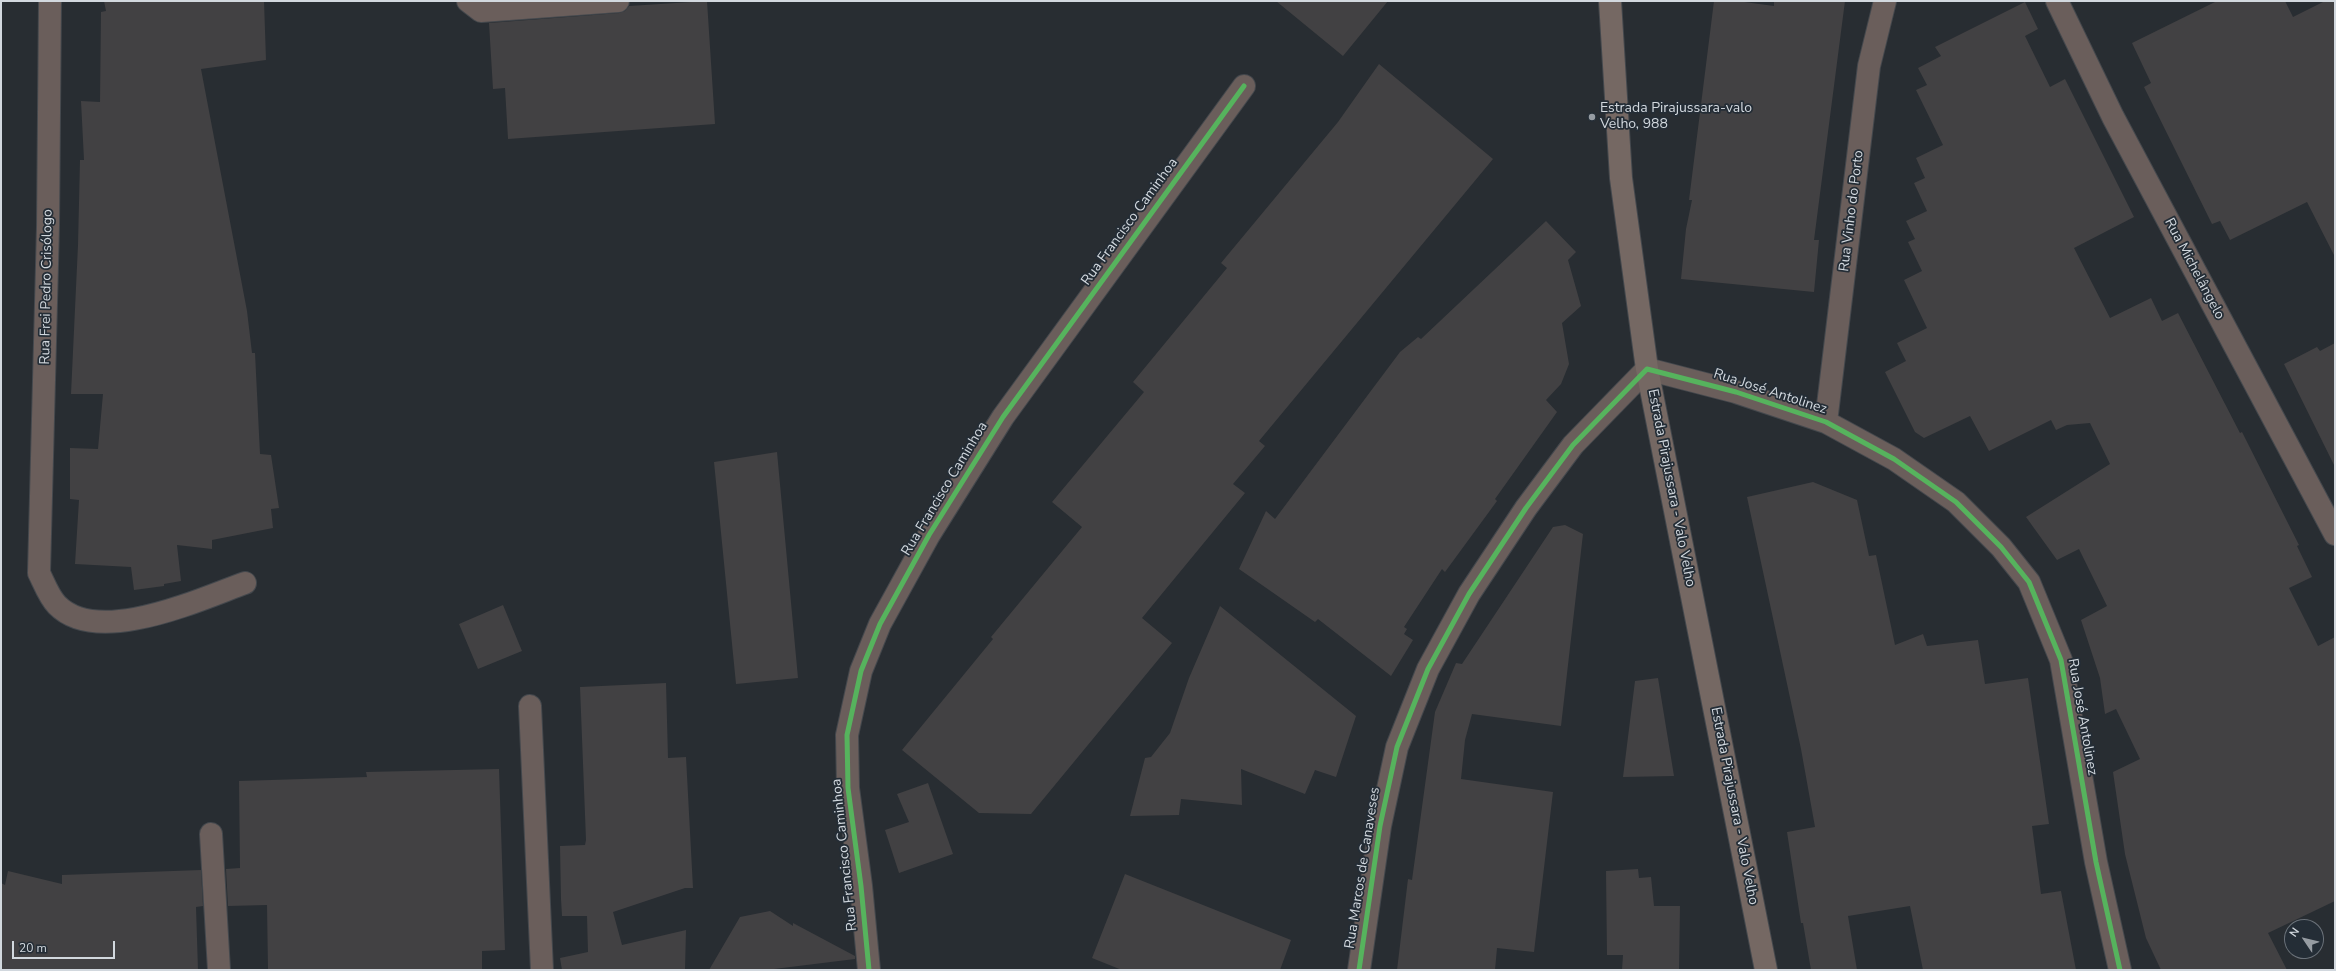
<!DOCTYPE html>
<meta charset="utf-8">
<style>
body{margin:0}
#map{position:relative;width:2336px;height:971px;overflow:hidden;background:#282d32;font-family:"Nunito Sans",sans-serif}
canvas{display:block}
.frame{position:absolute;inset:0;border:2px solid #d2d8de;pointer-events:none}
.north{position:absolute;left:2284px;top:919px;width:40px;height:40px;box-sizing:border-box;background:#242d36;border:1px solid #6a7179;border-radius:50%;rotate:305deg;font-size:11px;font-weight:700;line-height:16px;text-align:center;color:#d2d8de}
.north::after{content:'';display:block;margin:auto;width:14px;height:18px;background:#969ca2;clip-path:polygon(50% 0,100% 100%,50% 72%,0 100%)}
.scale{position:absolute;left:12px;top:941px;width:103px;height:18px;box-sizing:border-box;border:2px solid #d2d8de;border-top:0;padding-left:5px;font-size:12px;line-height:14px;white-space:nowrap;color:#d2d8de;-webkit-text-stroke:3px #242d36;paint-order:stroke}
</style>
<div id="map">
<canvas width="2336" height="971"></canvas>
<div class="frame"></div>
<div class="north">N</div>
<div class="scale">20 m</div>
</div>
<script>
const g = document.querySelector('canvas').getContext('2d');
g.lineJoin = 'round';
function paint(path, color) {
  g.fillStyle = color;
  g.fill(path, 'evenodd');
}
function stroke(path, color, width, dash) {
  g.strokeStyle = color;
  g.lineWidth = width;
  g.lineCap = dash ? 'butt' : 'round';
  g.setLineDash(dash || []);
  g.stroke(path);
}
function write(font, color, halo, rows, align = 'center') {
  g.font = font + ' "Nunito Sans",sans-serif';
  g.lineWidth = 3.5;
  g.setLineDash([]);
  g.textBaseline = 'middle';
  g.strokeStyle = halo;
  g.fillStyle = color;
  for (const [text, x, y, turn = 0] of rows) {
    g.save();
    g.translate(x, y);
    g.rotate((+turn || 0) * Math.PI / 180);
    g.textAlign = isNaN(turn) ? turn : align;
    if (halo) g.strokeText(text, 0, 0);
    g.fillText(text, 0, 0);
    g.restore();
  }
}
paint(new Path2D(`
 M 104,1 L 264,1 L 266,60 L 201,69 L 247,311 L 252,353 L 255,353 L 260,454 L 271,455 L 279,508 L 271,509 L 273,528 L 212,540 L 212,549 L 177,545 L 181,581 L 164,584 L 164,586 L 134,590 L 131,567 L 75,564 L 79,500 L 70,499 L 70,448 L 98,449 L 103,394 L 71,394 L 78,245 L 80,160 L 84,160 L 81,101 L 100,102 L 101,12 L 106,11 Z
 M 707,1 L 715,124 L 508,139 L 505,88 L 493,89 L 489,23 L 619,13 L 625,11 L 629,6 Z
 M 1276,1 L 1388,1 L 1343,56 Z
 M 1714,1 L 1737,1 L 1774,6 L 1774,1 L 1845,1 L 1814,240 L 1819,240 L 1814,292 L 1681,279 L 1686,229 L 1692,200 L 1689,200 Z
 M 2217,1 L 2285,1 L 2293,17 L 2325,1 L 2335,1 L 2335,257 L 2307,202 L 2230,240 L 2220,221 L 2212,224 L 2144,87 L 2151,83 L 2132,43 Z
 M 2025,2 L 2038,29 L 2025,36 L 2050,87 L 2065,79 L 2134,217 L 2074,248 L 2110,318 L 2151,298 L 2162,321 L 2178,313 L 2240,433 L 2242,432 L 2299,545 L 2297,546 L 2312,577 L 2289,588 L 2318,646 L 2335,637 L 2335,901 L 2268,933 L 2287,970 L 2161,970 L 2146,938 L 2125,854 L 2113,772 L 2140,759 L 2116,709 L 2105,714 L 2100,678 L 2081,620 L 2107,606 L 2079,549 L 2057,560 L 2026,517 L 2110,464 L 2090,423 L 2067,425 L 2056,430 L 2051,420 L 1989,451 L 1970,416 L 1924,438 L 1915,432 L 1885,372 L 1906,361 L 1897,343 L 1927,328 L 1904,280 L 1922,271 L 1908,242 L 1915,239 L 1906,221 L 1927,211 L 1914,183 L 1925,178 L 1916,158 L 1943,145 L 1916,90 L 1927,85 L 1918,68 L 1941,56 L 1935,47 Z
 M 1379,64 L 1493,159 L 1259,441 L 1265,446 L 1233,484 L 1245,493 L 1142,618 L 1172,643 L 1031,814 L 979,813 L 902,750 L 993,639 L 991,637 L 1082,527 L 1052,502 L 1144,392 L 1133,382 L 1227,268 L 1221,263 L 1338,122 Z
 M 1546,221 L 1576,252 L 1568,260 L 1581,306 L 1562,323 L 1569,364 L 1561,384 L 1546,400 L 1557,412 L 1495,499 L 1497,501 L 1445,572 L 1442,569 L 1404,627 L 1407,629 L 1404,634 L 1413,640 L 1391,676 L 1318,619 L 1315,622 L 1239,569 L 1266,511 L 1275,519 L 1400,352 L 1418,337 L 1421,339 Z
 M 2335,343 L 2335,467 L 2284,364 L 2317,347 L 2320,351 Z
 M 777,452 L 798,678 L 736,684 L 714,462 Z
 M 1813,482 L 1857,500 L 1869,556 L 1876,555 L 1895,645 L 1923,634 L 1927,646 L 1978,640 L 1985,684 L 2028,678 L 2049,824 L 2032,826 L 2041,894 L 2061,891 L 2076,970 L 1923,970 L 1910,906 L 1848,916 L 1857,970 L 1811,970 L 1803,923 L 1801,923 L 1787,832 L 1815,827 L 1801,749 L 1747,497 Z
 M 1565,525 L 1583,534 L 1561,726 L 1472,714 L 1465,740 L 1461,779 L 1553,792 L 1534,952 L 1497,948 L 1495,970 L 1397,970 L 1408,879 L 1412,880 L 1435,712 L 1456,663 L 1462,664 L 1553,527 Z
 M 503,605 L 522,651 L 478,669 L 459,624 Z
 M 1220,606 L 1356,716 L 1336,777 L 1315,770 L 1305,794 L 1241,769 L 1242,805 L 1181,799 L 1179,815 L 1130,816 L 1145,758 L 1151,757 L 1170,733 L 1189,678 Z
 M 1658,678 L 1674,776 L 1623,777 L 1635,681 Z
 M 666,683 L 668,758 L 686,757 L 693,888 L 685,888 L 613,912 L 622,945 L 686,930 L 685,970 L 562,970 L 560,958 L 588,952 L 587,916 L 562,916 L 561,899 L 560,846 L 585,845 L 586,840 L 580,687 Z
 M 499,769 L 505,950 L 482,951 L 482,970 L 268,970 L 267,905 L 228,906 L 226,869 L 240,868 L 239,781 L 367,777 L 366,772 Z
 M 928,783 L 953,854 L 899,873 L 885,830 L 909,822 L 897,794 Z
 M 1638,869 L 1639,878 L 1651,877 L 1654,906 L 1680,906 L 1679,970 L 1622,970 L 1623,955 L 1607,955 L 1606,871 Z
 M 201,870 L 203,906 L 196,907 L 198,970 L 1,970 L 1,883 L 5,885 L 8,871 L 62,884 L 62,875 Z
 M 1125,874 L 1291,940 L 1280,970 L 1122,970 L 1092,958 Z
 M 770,911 L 793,926 L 793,923 L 855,956 L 855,959 L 766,970 L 709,970 L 740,917 Z`), '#424143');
const street = new Path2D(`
 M 50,1 L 48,226 L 39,573 C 44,583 49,597 57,605 C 98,647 200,599 245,583
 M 468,1 L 481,11 L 618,1
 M 2057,1 L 2113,117 L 2335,534
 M 1826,422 L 1869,66 L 1885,1
 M 530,706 L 542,970
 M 211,834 L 219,970
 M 869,970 L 861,886 L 848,788 L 847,735 L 861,671 L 880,624 L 929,535 L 1003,417 L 1244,86
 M 1359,970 L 1380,826 L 1397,747 L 1428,669 L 1469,594 L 1526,508 L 1573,445 L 1647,369 L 1736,392 L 1826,422 L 1894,459 L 1956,502 L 2001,547 L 2029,582 L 2061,660 L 2096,862 L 2120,970`);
const primary = new Path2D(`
 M 1610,1 L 1621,178 L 1647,369 L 1766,970`);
stroke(street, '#44484d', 24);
stroke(primary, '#44484d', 24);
stroke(street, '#6a5e5b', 22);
stroke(primary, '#756863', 22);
stroke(new Path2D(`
 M 869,970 L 861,886 L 848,788 L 847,735 L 861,671 L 880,624 L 929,535 L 1003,417 L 1244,86
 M 1359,970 L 1380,826 L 1397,747 L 1428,669 L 1469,594 L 1526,508 L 1573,445 L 1647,369 L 1736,392 L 1826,422 L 1894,459 L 1956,502 L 2001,547 L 2029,582 L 2061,660 L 2096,862 L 2120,970`), '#56b35d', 5);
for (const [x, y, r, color] of [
 [1592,117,4,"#969ca2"]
]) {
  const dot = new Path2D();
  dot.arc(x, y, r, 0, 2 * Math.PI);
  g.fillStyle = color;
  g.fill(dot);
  stroke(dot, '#242d36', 1.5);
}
write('14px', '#d2d8de', '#242d36', [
 ["Estrada Pirajussara-valo",1600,109],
 ["Velho, 988",1600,125]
], 'left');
write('14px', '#d2d8de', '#242d36', [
 ["Rua Vinho do Porto",1852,211,-83],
 ["Rua Francisco Caminhoa",1130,222,-54],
 ["Rua Michelângelo",2194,269,62],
 ["Rua Frei Pedro Crisólogo",47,287,-89],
 ["Rua José Antolinez",1770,392,18],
 ["Estrada Pirajussara - Valo Velho",1671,488,79],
 ["Rua Francisco Caminhoa",945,489,-59],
 ["Rua José Antolinez",2082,717,80],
 ["Estrada Pirajussara - Valo Velho",1734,806,79],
 ["Rua Francisco Caminhoa",845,855,-96],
 ["Rua Marcos de Canaveses",1363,868,-81]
]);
</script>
